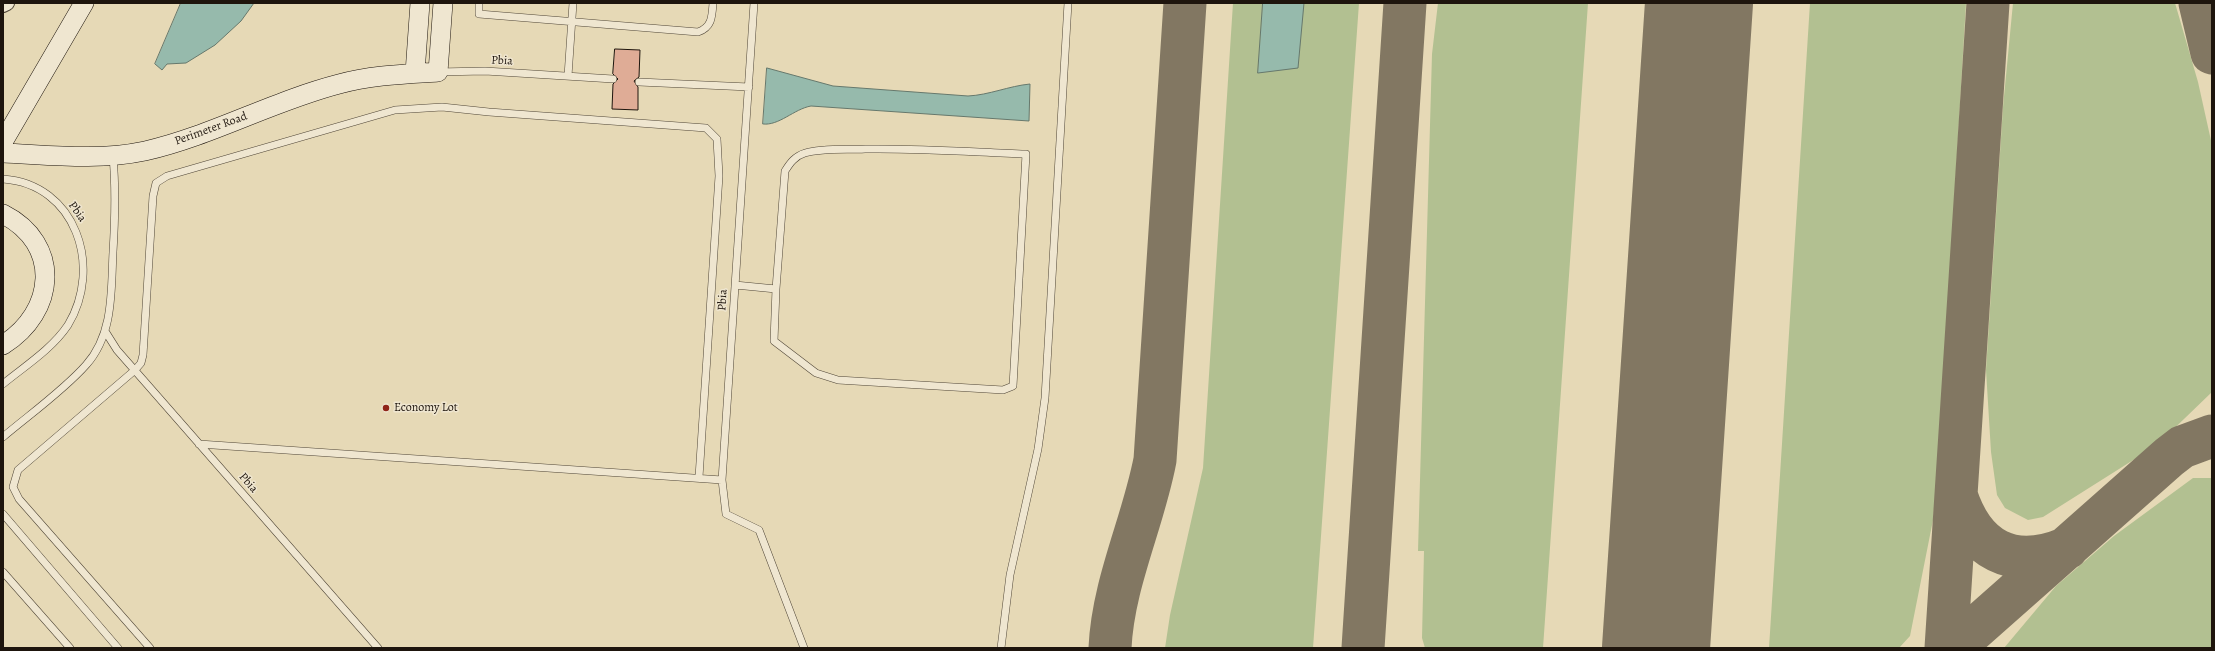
<!DOCTYPE html>
<style>
body{margin:0}
#map{position:relative;width:2215px;height:651px;overflow:hidden;background:#e6d9b6;font-family:Alegreya,serif}
canvas{display:block}
.frame{position:absolute;inset:0;border:4px solid #1e150d;pointer-events:none}
</style>
<div id="map">
<canvas width="2215" height="651"></canvas>
<div class="frame"></div>
</div>
<script>
const g = document.querySelector('canvas').getContext('2d');
g.lineJoin = 'round';
function paint(path, color) {
  g.fillStyle = color;
  g.fill(path, 'evenodd');
}
function stroke(path, color, width, dash) {
  g.strokeStyle = color;
  g.lineWidth = width;
  g.lineCap = dash ? 'butt' : 'round';
  g.setLineDash(dash || []);
  g.stroke(path);
}
function write(font, color, halo, rows, align = 'center') {
  g.font = font + ' Alegreya,serif';
  g.lineWidth = 3;
  g.setLineDash([]);
  g.textBaseline = 'middle';
  g.strokeStyle = halo;
  g.fillStyle = color;
  for (const [text, x, y, turn = 0] of rows) {
    g.save();
    g.translate(x, y);
    g.rotate((+turn || 0) * Math.PI / 180);
    g.textAlign = isNaN(turn) ? turn : align;
    if (halo) g.strokeText(text, 0, 0);
    g.fillText(text, 0, 0);
    g.restore();
  }
}
paint(new Path2D(`
 M 1233,3 L 1359,3 L 1313,648 L 1165,648 L 1170,615 L 1203,468 Z
 M 1438,3 L 1588,3 L 1543,648 L 1425,648 L 1422,638 L 1424,551 L 1418,551 L 1432,54 Z
 M 1810,3 L 1966,3 L 1940,442 L 1933,520 L 1910,636 L 1899,648 L 1769,648 Z
 M 2013,3 L 2175,3 L 2198,82 L 2212,145 L 2212,392 L 2157,445 L 2043,517 L 2028,520 L 2005,508 L 1997,495 L 1991,452 L 1986,370 L 2003,107 Z
 M 2193,478 L 2212,478 L 2212,648 L 2004,648 L 2056,586 L 2114,536 Z`), '#b2c091');
const water = new Path2D(`
 M 181,3 L 254,3 L 241,21 L 215,45 L 186,63 L 167,64 L 162,70 L 155,64 Z
 M 1263,3 L 1304,3 L 1298,68 L 1258,73 Z
 M 767,68 L 833,86 L 968,96 C 989,95 1009,86 1030,84 L 1029,121 L 811,106 C 794,109 779,126 763,124 Z`);
paint(water, '#96baac');
stroke(water, '#66786c', 1);
stroke(new Path2D(`
 M 2200,3 L 2212,53
 M 1956,495 C 1974,550 2012,571 2067,548
 M 1110,648 C 1113,583 1143,523 1155,460 L 1185,3
 M 1363,648 L 1405,3
 M 1946,648 L 1988,3
 M 1953,648 L 2169,457 L 2182,447 L 2212,436`), '#827762', 43);
stroke(new Path2D(`
 M 1656,648 L 1699,3`), '#827762', 108);
const building = new Path2D(`
 M 615,49 L 640,50 L 639,77 L 634,81 L 638,87 L 638,110 L 612,109 L 613,84 L 618,79 L 613,74 Z`);
paint(building, '#dfac96');
stroke(building, '#1e150d', 1);
const lane = new Path2D(`
 M 479,3 L 479,14 L 698,32 C 712,27 712,17 713,3
 M 754,3 L 722,480 L 726,514 L 759,530 L 804,648
 M 438,72 L 485,71 L 613,79
 M 568,76 L 573,3
 M 639,82 L 749,87
 M 3,179 C 76,184 103,267 68,325 C 52,349 25,366 3,384
 M 735,285 L 776,289 L 774,341 L 816,373 L 838,380 L 1003,390 L 1013,386 L 1026,154 C 972,152 919,148 865,149 C 846,150 823,148 805,153 C 795,156 790,163 785,171 L 776,289
 M 105,331 L 117,350 L 378,648
 M 3,437 C 29,415 64,390 86,365 C 114,334 111,290 113,252 C 115,220 116,189 113,157
 M 199,444 L 722,480
 M 3,514 L 118,648
 M 3,572 L 70,648
 M 150,648 L 19,499 L 13,487 L 18,470 L 135,370 L 141,363 L 143,355 L 153,196 L 156,183 L 167,176 L 395,110 L 442,107 L 489,112 L 706,128 L 717,139 L 719,176 L 699,477
 M 1001,648 L 1010,575 L 1038,449 L 1045,398 L 1068,3`);
const street = new Path2D(`
 M 3,5 L 7,3`);
const secondary = new Path2D(`
 M 415,73 L 420,3
 M 3,142 L 84,3
 M 3,153 C 50,155 98,161 145,151 C 211,136 273,101 339,84 C 371,75 405,74 438,72 L 443,3
 M 3,214 C 62,244 56,312 3,345`);
stroke(lane, '#504637', 8);
stroke(street, '#504637', 16);
stroke(secondary, '#1e150d', 20);
stroke(lane, '#efe6d0', 7);
stroke(street, '#efe6d0', 14);
stroke(secondary, '#efe6d0', 19);
for (const [x, y, r, color] of [
 [386,408,4,"#8f2418"]
]) {
  const dot = new Path2D();
  dot.arc(x, y, r, 0, 2 * Math.PI);
  g.fillStyle = color;
  g.fill(dot);
  stroke(dot, '#efe6d0', 1.5);
}
write('12px', '#1e150d', '#efe6d0', [
 ["Pbia",502,61,3],
 ["Perimeter Road",211,129,-20],
 ["Pbia",77,212,55],
 ["Pbia",723,300,-86],
 ["Pbia",248,483,49]
]);
write('12px', '#1e150d', '#efe6d0', [
 ["Economy Lot",394,408]
], 'left');
</script>
